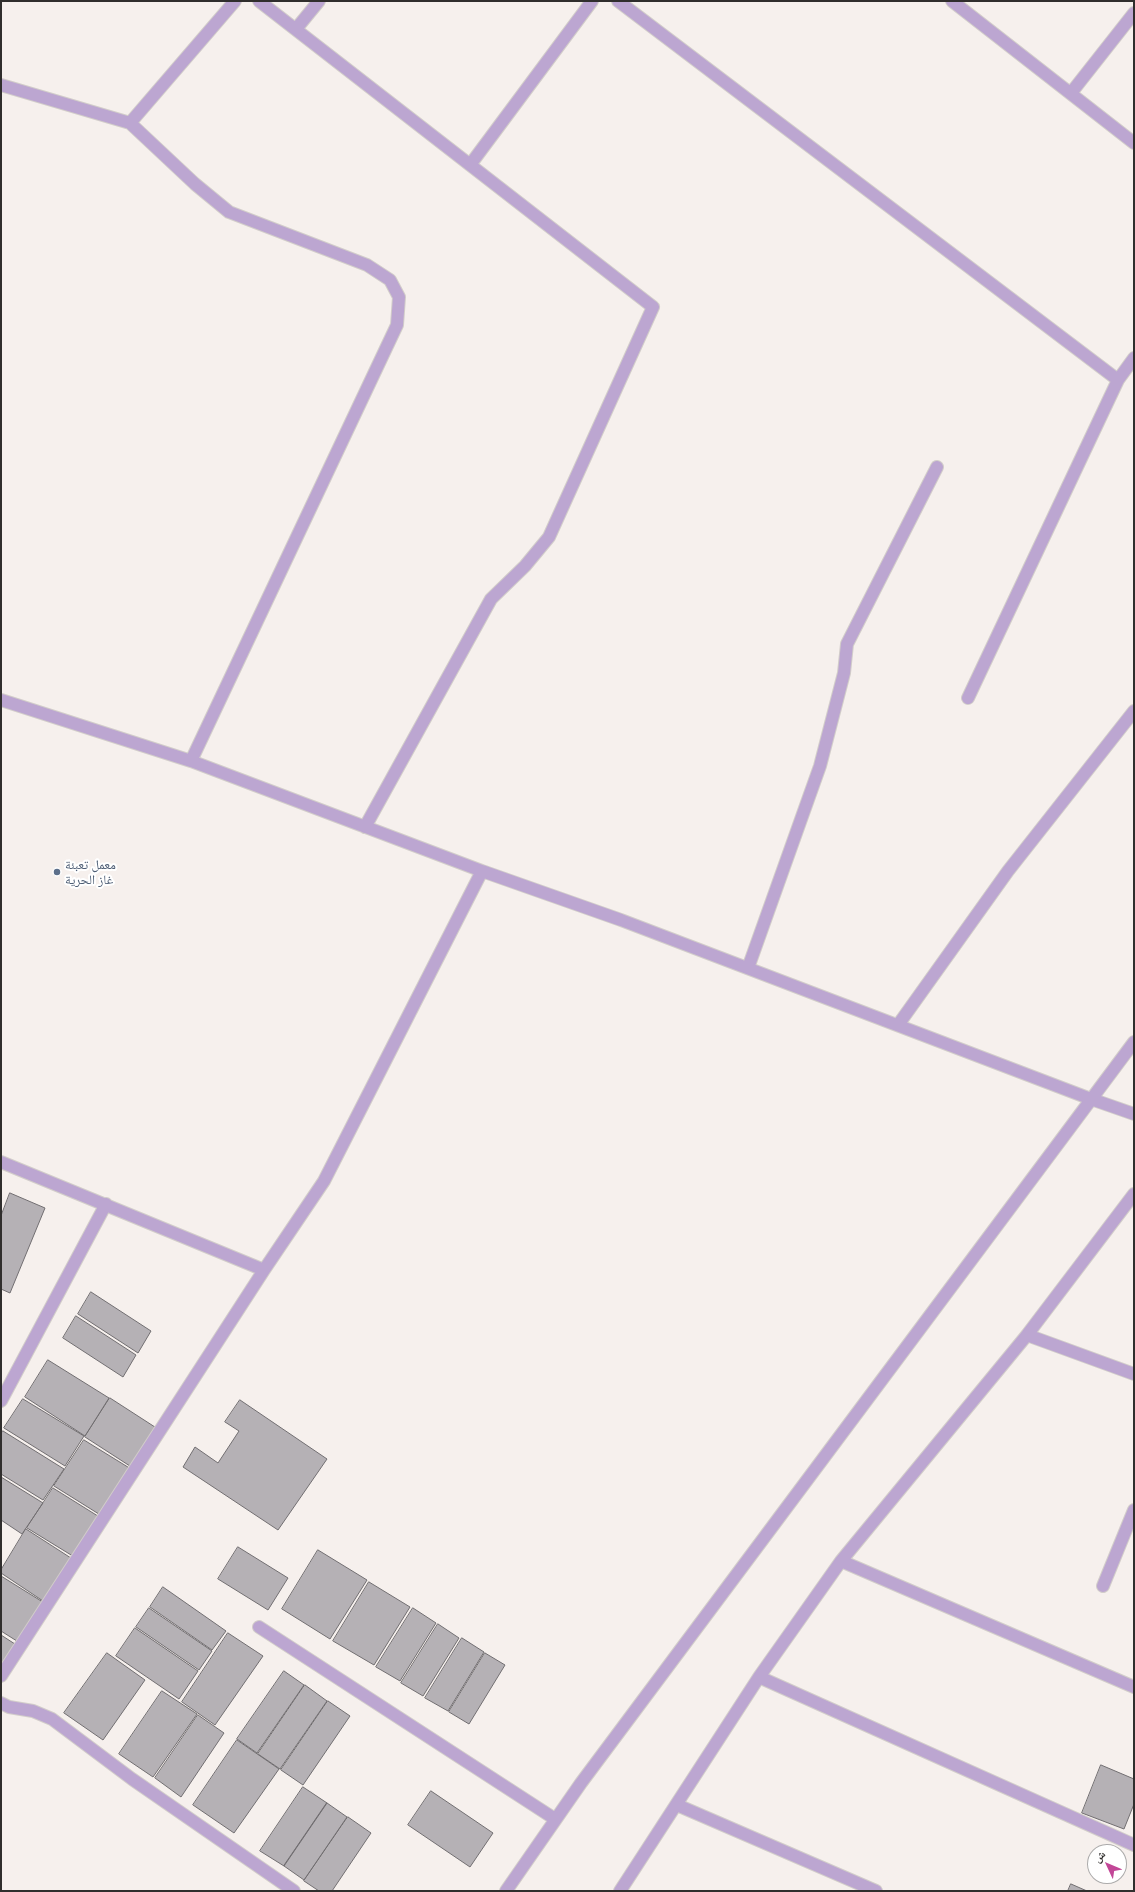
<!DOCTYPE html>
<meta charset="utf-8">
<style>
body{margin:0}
#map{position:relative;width:1135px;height:1892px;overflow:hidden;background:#f6f0ed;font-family:"Playfair Display","Noto Naskh Arabic",serif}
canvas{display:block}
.frame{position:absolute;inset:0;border:2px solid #302e2d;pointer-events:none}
.north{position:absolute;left:1087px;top:1844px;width:40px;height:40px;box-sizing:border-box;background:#fff;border:1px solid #acabab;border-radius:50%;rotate:314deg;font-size:11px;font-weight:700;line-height:16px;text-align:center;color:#302e2d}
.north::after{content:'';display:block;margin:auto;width:14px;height:18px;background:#c24797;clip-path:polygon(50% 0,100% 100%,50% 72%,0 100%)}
</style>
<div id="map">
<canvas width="1135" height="1892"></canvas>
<div class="frame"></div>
<div class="north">ش</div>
</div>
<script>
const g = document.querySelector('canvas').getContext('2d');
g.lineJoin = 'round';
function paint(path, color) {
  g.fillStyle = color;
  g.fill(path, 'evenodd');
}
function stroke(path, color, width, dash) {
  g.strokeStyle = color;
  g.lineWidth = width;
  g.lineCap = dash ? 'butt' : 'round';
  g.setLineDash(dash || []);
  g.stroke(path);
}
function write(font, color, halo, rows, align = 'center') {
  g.font = font + ' "Playfair Display","Noto Naskh Arabic",serif';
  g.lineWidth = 4;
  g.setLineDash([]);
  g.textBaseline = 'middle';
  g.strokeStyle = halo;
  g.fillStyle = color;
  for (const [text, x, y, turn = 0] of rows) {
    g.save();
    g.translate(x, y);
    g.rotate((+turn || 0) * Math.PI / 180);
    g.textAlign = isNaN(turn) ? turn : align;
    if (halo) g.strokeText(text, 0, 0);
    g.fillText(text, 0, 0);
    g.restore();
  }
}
const building = new Path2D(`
 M 10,1193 L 45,1208 L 10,1293 L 1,1289 L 1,1216 Z
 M 91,1292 L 151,1331 L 138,1353 L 78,1314 Z
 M 76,1316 L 136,1355 L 123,1377 L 63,1338 Z
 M 48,1360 L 109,1398 L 85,1436 L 25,1397 Z
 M 110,1398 L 158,1429 L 133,1468 L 85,1437 Z
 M 23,1399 L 84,1436 L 65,1466 L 4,1428 Z
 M 240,1400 L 327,1459 L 278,1530 L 183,1467 L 195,1447 L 218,1463 L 239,1431 L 225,1422 Z
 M 3,1431 L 64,1469 L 43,1500 L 1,1474 L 1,1434 Z
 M 84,1440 L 131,1469 L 102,1516 L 54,1486 Z
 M 1,1477 L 43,1503 L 22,1534 L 1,1520 Z
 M 53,1488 L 101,1518 L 76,1558 L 27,1528 Z
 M 26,1529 L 74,1560 L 46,1603 L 1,1573 L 1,1570 Z
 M 238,1547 L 288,1578 L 268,1610 L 218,1579 Z
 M 318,1550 L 367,1580 L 330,1639 L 282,1609 Z
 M 1,1576 L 46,1604 L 20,1643 L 1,1631 Z
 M 369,1582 L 410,1607 L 374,1665 L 333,1641 Z
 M 163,1587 L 226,1631 L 212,1650 L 150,1607 Z
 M 149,1608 L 212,1651 L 199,1670 L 136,1627 Z
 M 413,1608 L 436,1623 L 400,1681 L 376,1667 Z
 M 438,1624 L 459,1638 L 423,1696 L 401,1683 Z
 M 135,1628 L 198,1671 L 179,1699 L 116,1656 Z
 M 228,1633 L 263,1656 L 215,1725 L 182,1702 Z
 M 1,1635 L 18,1646 L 1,1673 Z
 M 462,1638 L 484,1652 L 448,1711 L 425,1698 Z
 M 107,1653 L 145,1680 L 103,1740 L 64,1713 Z
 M 485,1653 L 505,1665 L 469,1724 L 449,1712 Z
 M 284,1671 L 304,1685 L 257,1753 L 237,1739 Z
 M 305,1685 L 327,1701 L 280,1769 L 258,1754 Z
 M 162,1691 L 197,1714 L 153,1777 L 119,1754 Z
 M 328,1701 L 350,1716 L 303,1785 L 281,1770 Z
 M 198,1715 L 224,1733 L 181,1797 L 155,1778 Z
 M 237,1740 L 279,1769 L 234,1833 L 193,1805 Z
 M 1101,1765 L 1134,1779 L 1134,1804 L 1124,1829 L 1082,1813 Z
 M 303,1787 L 327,1803 L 284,1866 L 260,1851 Z
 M 431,1791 L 493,1833 L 470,1867 L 408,1825 Z
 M 327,1803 L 347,1817 L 304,1880 L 284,1866 Z
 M 348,1817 L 371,1833 L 332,1891 L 319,1891 L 304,1881 Z
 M 1071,1884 L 1087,1891 L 1068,1891 Z`);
paint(building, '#b5b1b5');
stroke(building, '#716e71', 1);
const street = new Path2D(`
 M 259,1 L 653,307 L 549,537 L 525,566 L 491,599 L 365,827
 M 618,1 L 1118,380
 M 952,1 L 1134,143
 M 296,29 L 319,1
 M 1,85 L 130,123 L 195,184 L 229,212 L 367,265 L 390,280 L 399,297 L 397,325 L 191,761
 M 1071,93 L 1134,13
 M 130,123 L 235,1
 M 470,165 L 592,1
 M 968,698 L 1118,380 L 1134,358
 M 1,700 L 191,761 L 482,871 L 621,920 L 1091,1099 L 1134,1114
 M 748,968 L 820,766 L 844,673 L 847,644 L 937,467
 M 898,1025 L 1008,871 L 1134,711
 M 1,1162 L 264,1270
 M 1027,1335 L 1134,1374
 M 1,1401 L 106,1204
 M 841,1561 L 1134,1687
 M 1103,1586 L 1134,1510
 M 259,1627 L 555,1819
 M 1,1676 L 264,1270 L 324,1181 L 482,871
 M 759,1677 L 1134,1845
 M 1,1703 L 9,1707 L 33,1711 L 52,1719 L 132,1779 L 294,1891
 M 677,1805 L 876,1891
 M 506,1891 L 581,1783 L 1134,1042
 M 620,1891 L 759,1677 L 841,1561 L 1027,1335 L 1134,1194`);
stroke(street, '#d2cdca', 14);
stroke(street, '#bca6d1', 12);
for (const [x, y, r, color] of [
 [57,872,4,"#5c6f8a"]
]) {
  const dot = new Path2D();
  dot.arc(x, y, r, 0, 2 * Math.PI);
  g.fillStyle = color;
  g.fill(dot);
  stroke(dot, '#fff', 1.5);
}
write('13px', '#4e5e75', '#fff', [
 ["معمل تعبئة",65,865],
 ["غاز الحرية",65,880]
], 'left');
</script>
